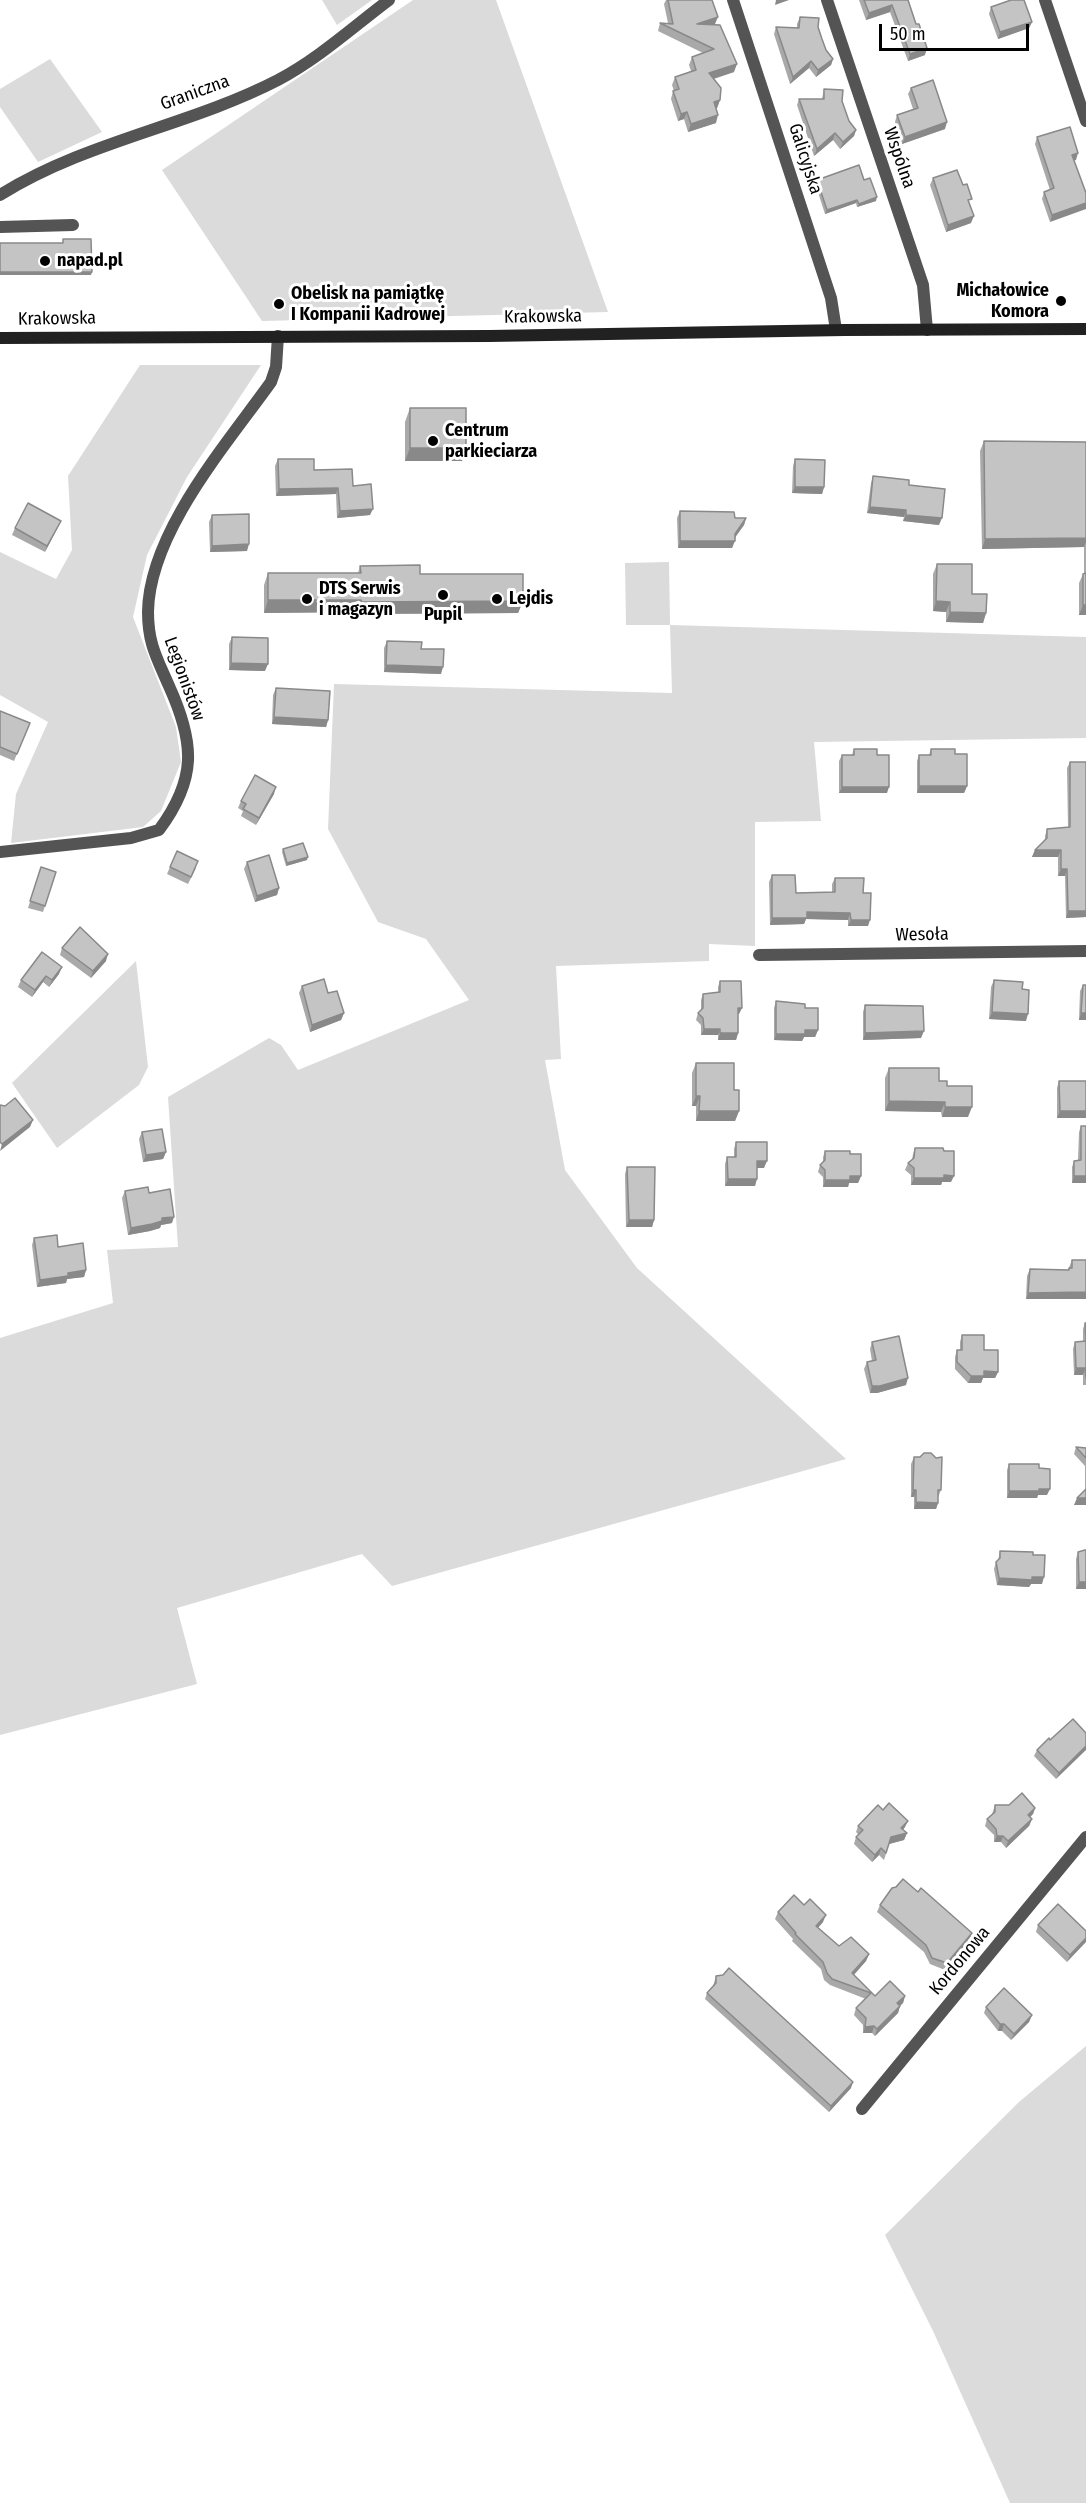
<!DOCTYPE html>
<meta charset="utf-8">
<style>
body{margin:0}
#map{position:relative;width:1086px;height:2503px;overflow:hidden;background:#fff;font-family:"Fira Sans Condensed",sans-serif}
canvas{display:block}
.scale{position:absolute;left:879px;top:24px;width:150px;height:27px;box-sizing:border-box;border:3px solid #000;border-top:0;padding-left:8px;font-size:18px;line-height:21px;white-space:nowrap;color:#000;-webkit-text-stroke:4px #fff;paint-order:stroke}
</style>
<div id="map">
<canvas width="1086" height="2503"></canvas>
<div class="scale">50 m</div>
</div>
<script>
const g = document.querySelector('canvas').getContext('2d');
g.lineJoin = 'round';
function paint(path, color) {
  g.fillStyle = color;
  g.fill(path, 'evenodd');
}
function stroke(path, color, width, dash) {
  g.strokeStyle = color;
  g.lineWidth = width;
  g.lineCap = dash ? 'butt' : 'round';
  g.setLineDash(dash || []);
  g.stroke(path);
}
function write(font, color, halo, rows, align = 'center') {
  g.font = font + ' "Fira Sans Condensed",sans-serif';
  g.lineWidth = 6;
  g.setLineDash([]);
  g.textBaseline = 'middle';
  g.strokeStyle = halo;
  g.fillStyle = color;
  for (const [text, x, y, turn = 0] of rows) {
    g.save();
    g.translate(x, y);
    g.rotate((+turn || 0) * Math.PI / 180);
    g.textAlign = isNaN(turn) ? turn : align;
    if (halo) g.strokeText(text, 0, 0);
    g.fillText(text, 0, 0);
    g.restore();
  }
}
paint(new Path2D(`
 M 322,0 L 372,0 L 337,25 Z
 M 413,0 L 496,0 L 608,312 L 262,321 L 162,170 Z
 M 50,59 L 102,132 L 38,162 L 0,107 L 0,89 Z
 M 140,365 L 261,365 L 187,477 L 147,555 L 133,617 L 176,727 L 181,762 L 161,811 L 143,827 L 11,843 L 16,794 L 48,722 L 0,695 L 0,552 L 56,579 L 72,550 L 68,476 Z
 M 669,562 L 670,625 L 1086,637 L 1086,738 L 814,742 L 821,821 L 755,822 L 755,946 L 709,944 L 709,961 L 556,966 L 561,1059 L 545,1060 L 565,1170 L 637,1268 L 846,1459 L 392,1586 L 362,1554 L 177,1608 L 197,1684 L 0,1735 L 0,1338 L 113,1303 L 107,1250 L 178,1247 L 168,1097 L 269,1038 L 281,1045 L 298,1070 L 469,1000 L 426,939 L 378,922 L 328,829 L 334,684 L 672,693 L 670,625 L 626,625 L 625,563 Z
 M 136,961 L 148,1067 L 139,1085 L 57,1148 L 12,1083 Z
 M 1086,2046 L 1086,2503 L 1010,2503 L 934,2333 L 885,2235 L 1019,2102 Z`), '#dbdbdb');
stroke(new Path2D(`
 M 733,0 L 831,298 L 836,330
 M 827,0 L 923,285 L 927,330
 M 1045,0 L 1086,121
 M 0,195 C 86,141 189,126 278,80 C 318,59 353,27 389,0
 M 0,227 L 73,225
 M 0,852 L 131,838 L 159,830 C 197,779 195,743 169,686 C 157,658 148,644 148,612 C 149,533 226,445 271,382 L 276,367 L 278,336
 M 759,955 L 1086,951
 M 862,2109 L 1086,1837`), '#545454', 12);
stroke(new Path2D(`
 M 0,338 L 489,336 L 845,330 L 1086,329`), '#212121', 12);
paint(new Path2D(`
 M 666,0 L 712,0 L 714,25 L 734,72 L 714,79 L 720,100 L 717,108 L 716,109 L 716,123 L 688,132 L 684,119 L 678,121 L 671,99 L 673,91 L 674,91 L 672,85 L 675,77 L 691,71 L 689,65 L 692,57 L 703,53 L 658,31 L 660,23 L 668,23 L 664,4 Z
 M 859,0 L 908,0 L 925,55 L 908,61 L 890,12 L 866,20 Z
 M 991,7 L 1032,22 L 1029,28 L 998,39 L 989,14 Z
 M 800,17 L 818,27 L 826,50 L 833,59 L 831,65 L 816,77 L 809,68 L 790,84 L 774,34 L 776,27 L 797,28 L 797,24 Z
 M 911,88 L 945,129 L 902,144 L 895,122 L 897,115 L 913,109 L 908,94 Z
 M 824,89 L 842,101 L 849,121 L 856,130 L 854,136 L 840,149 L 833,140 L 814,156 L 797,105 L 799,99 L 822,99 Z
 M 1037,137 L 1076,160 L 1074,160 L 1050,222 L 1042,199 L 1044,192 L 1050,190 L 1035,144 Z
 M 933,178 L 970,205 L 971,223 L 946,232 L 930,185 Z
 M 817,180 L 876,201 L 857,207 L 856,203 L 825,214 L 815,183 Z
 M 410,408 L 466,448 L 462,461 L 405,461 L 405,422 Z
 M 984,441 L 1086,442 L 1086,615 L 1079,615 L 1079,583 L 1083,574 L 1084,573 L 1084,547 L 982,549 L 980,451 Z
 M 278,459 L 314,470 L 353,486 L 370,515 L 337,518 L 336,494 L 276,496 L 275,466 Z
 M 795,459 L 824,487 L 822,494 L 792,493 L 793,466 Z
 M 873,476 L 939,525 L 903,521 L 904,517 L 867,513 L 871,483 Z
 M 680,511 L 735,518 L 746,518 L 744,525 L 735,538 L 732,548 L 678,548 L 677,518 Z
 M 212,515 L 247,551 L 210,552 L 209,522 Z
 M 61,521 L 58,527 L 45,552 L 12,535 L 15,528 Z
 M 937,564 L 972,594 L 986,613 L 983,623 L 946,622 L 946,612 L 933,611 L 933,574 Z
 M 360,566 L 420,574 L 523,601 L 518,613 L 357,614 L 357,612 L 264,613 L 264,585 L 268,573 L 358,573 Z
 M 232,637 L 265,671 L 229,670 L 229,644 Z
 M 387,641 L 441,674 L 384,672 L 384,648 Z
 M 276,688 L 328,720 L 326,727 L 272,724 L 273,695 Z
 M 0,711 L 30,723 L 14,761 L 0,755 Z
 M 854,749 L 877,755 L 887,793 L 839,793 L 839,761 L 842,755 L 852,755 Z
 M 931,749 L 967,786 L 964,793 L 917,793 L 917,761 L 919,755 L 929,755 Z
 M 1070,762 L 1086,917 L 1066,918 L 1065,876 L 1058,876 L 1058,857 L 1032,857 L 1035,850 L 1045,840 L 1045,836 L 1047,829 L 1068,827 L 1067,768 Z
 M 274,794 L 256,825 L 241,816 L 243,811 L 238,808 L 241,801 Z
 M 283,849 L 307,860 L 286,866 L 282,852 Z
 M 247,862 L 279,888 L 277,895 L 255,902 L 244,869 Z
 M 41,867 L 56,872 L 43,912 L 28,908 Z
 M 170,867 L 196,868 L 188,884 L 167,874 Z
 M 772,875 L 796,893 L 832,892 L 832,884 L 835,878 L 863,893 L 868,926 L 848,926 L 848,920 L 806,919 L 804,924 L 770,925 L 769,882 Z
 M 62,948 L 106,961 L 91,978 L 60,955 Z
 M 59,974 L 49,987 L 43,982 L 32,997 L 18,987 L 21,980 Z
 M 994,980 L 1022,989 L 1026,1021 L 989,1019 L 991,987 Z
 M 720,981 L 739,1014 L 738,1014 L 738,1033 L 736,1040 L 718,1040 L 718,1035 L 701,1035 L 701,1025 L 696,1020 L 698,1013 L 701,1010 L 701,1000 L 703,994 L 718,992 L 718,987 Z
 M 1083,985 L 1086,1020 L 1079,1020 L 1080,991 Z
 M 302,986 L 328,993 L 344,1013 L 341,1020 L 310,1032 L 299,993 Z
 M 776,1001 L 805,1008 L 818,1030 L 815,1037 L 804,1037 L 802,1041 L 774,1040 L 774,1008 Z
 M 865,1005 L 921,1038 L 863,1040 L 863,1012 Z
 M 696,1063 L 734,1090 L 739,1111 L 735,1121 L 696,1121 L 696,1106 L 692,1106 L 692,1073 Z
 M 889,1068 L 939,1081 L 947,1086 L 968,1117 L 942,1117 L 941,1112 L 885,1111 L 885,1078 Z
 M 1059,1081 L 1086,1081 L 1086,1118 L 1057,1118 L 1057,1088 Z
 M 1081,1126 L 1086,1183 L 1072,1183 L 1072,1167 L 1074,1161 L 1078,1160 L 1079,1132 Z
 M 142,1132 L 166,1152 L 163,1159 L 143,1162 L 139,1139 Z
 M 736,1142 L 764,1168 L 757,1168 L 755,1186 L 725,1186 L 725,1164 L 727,1157 L 734,1157 L 734,1149 Z
 M 915,1148 L 944,1151 L 951,1182 L 942,1182 L 941,1185 L 911,1185 L 911,1175 L 905,1170 L 908,1163 L 912,1160 L 913,1154 Z
 M 825,1151 L 850,1154 L 861,1176 L 858,1183 L 849,1183 L 848,1187 L 823,1187 L 823,1177 L 818,1172 L 820,1165 L 823,1163 L 823,1157 Z
 M 627,1167 L 654,1220 L 652,1227 L 626,1227 L 625,1174 Z
 M 125,1191 L 149,1193 L 172,1223 L 161,1225 L 160,1228 L 150,1231 L 128,1235 L 122,1198 Z
 M 34,1238 L 58,1247 L 86,1270 L 84,1277 L 67,1279 L 66,1283 L 37,1287 L 32,1245 Z
 M 1072,1260 L 1086,1260 L 1026,1299 L 1027,1276 L 1030,1269 L 1068,1270 Z
 M 1085,1323 L 1086,1323 L 1086,1385 L 1083,1385 L 1083,1375 L 1074,1375 L 1073,1349 L 1075,1342 L 1083,1341 L 1083,1329 Z
 M 962,1335 L 984,1350 L 998,1372 L 995,1378 L 983,1378 L 981,1383 L 968,1383 L 955,1369 L 955,1357 L 957,1350 L 960,1350 L 960,1342 Z
 M 872,1342 L 906,1385 L 877,1393 L 870,1393 L 864,1369 L 867,1362 L 872,1361 L 870,1349 Z
 M 1076,1447 L 1086,1448 L 1086,1505 L 1074,1505 L 1085,1490 L 1085,1466 L 1074,1454 Z
 M 914,1457 L 920,1457 L 941,1490 L 938,1497 L 938,1503 L 936,1509 L 914,1509 L 914,1497 L 911,1497 L 911,1464 Z
 M 1009,1464 L 1039,1468 L 1047,1495 L 1038,1495 L 1037,1498 L 1007,1498 L 1007,1470 Z
 M 1000,1551 L 1033,1555 L 1042,1584 L 1031,1584 L 1029,1587 L 997,1585 L 994,1569 L 996,1562 L 998,1561 Z
 M 1078,1552 L 1086,1589 L 1076,1589 L 1076,1559 Z
 M 1086,1733 L 1056,1779 L 1034,1756 L 1037,1750 L 1050,1740 Z
 M 995,1805 L 1035,1808 L 1033,1814 L 1030,1817 L 1032,1819 L 1029,1826 L 1006,1848 L 1001,1842 L 994,1842 L 994,1835 L 985,1826 L 987,1819 L 992,1814 Z
 M 883,1810 L 905,1827 L 903,1830 L 907,1833 L 904,1840 L 889,1844 L 884,1860 L 879,1855 L 872,1862 L 854,1844 L 856,1837 L 859,1835 L 856,1832 L 858,1826 Z
 M 918,1892 L 972,1933 L 969,1940 L 945,1970 L 930,1964 L 924,1952 L 877,1912 L 880,1905 Z
 M 804,1905 L 823,1922 L 818,1928 L 839,1946 L 869,1954 L 866,1961 L 854,1975 L 875,1996 L 905,1996 L 903,2003 L 900,2006 L 898,2013 L 875,2036 L 872,2033 L 863,2033 L 863,2025 L 854,2015 L 856,2008 L 866,1999 L 830,1985 L 824,1980 L 821,1969 L 792,1941 L 793,1939 L 775,1919 L 778,1912 Z
 M 1038,1925 L 1086,1931 L 1067,1962 L 1036,1932 Z
 M 716,1976 L 851,2088 L 829,2112 L 705,1999 L 707,1993 L 713,1986 Z
 M 986,2007 L 1032,2015 L 1029,2022 L 1011,2040 L 1002,2031 L 998,2031 L 984,2013 Z`), '#a9a9a9');
paint(new Path2D(`
 M 776,0 L 789,0 L 775,5 Z
 M 892,5 L 890,12 L 866,20 L 869,13 Z
 M 718,17 L 715,24 L 697,24 Z
 M 1032,22 L 1029,28 L 998,39 L 1000,32 Z
 M 927,48 L 925,55 L 908,61 L 910,54 Z
 M 833,59 L 831,65 L 816,77 L 818,70 Z
 M 811,61 L 809,68 L 790,84 L 793,77 Z
 M 737,64 L 734,72 L 706,81 L 709,73 Z
 M 720,100 L 717,108 L 711,110 L 714,102 Z
 M 687,112 L 684,119 L 678,121 L 681,114 Z
 M 718,115 L 716,123 L 688,132 L 691,124 Z
 M 947,122 L 945,129 L 902,144 L 905,137 Z
 M 856,130 L 854,136 L 840,149 L 843,142 Z
 M 835,133 L 833,140 L 814,156 L 817,149 Z
 M 1078,153 L 1076,160 L 1070,162 L 1072,155 Z
 M 877,197 L 876,201 L 857,207 L 859,204 Z
 M 857,200 L 856,203 L 825,214 L 827,210 Z
 M 1086,203 L 1086,209 L 1050,222 L 1052,215 Z
 M 974,216 L 971,223 L 946,232 L 948,225 Z
 M 0,272 L 92,272 L 91,275 L 0,275 Z
 M 410,448 L 466,448 L 462,461 L 405,461 Z
 M 795,487 L 824,487 L 822,494 L 792,493 Z
 M 338,488 L 336,494 L 276,496 L 279,489 Z
 M 870,507 L 906,510 L 904,517 L 867,513 Z
 M 373,509 L 370,515 L 337,518 L 340,511 Z
 M 906,515 L 942,518 L 939,525 L 903,521 Z
 M 746,518 L 744,525 L 732,541 L 735,534 Z
 M 61,521 L 58,527 L 45,552 L 47,546 Z
 M 1086,538 L 1086,542 L 1084,547 L 982,549 L 985,539 Z
 M 680,541 L 735,541 L 732,548 L 678,548 Z
 M 249,544 L 247,551 L 210,552 L 212,546 Z
 M 268,600 L 361,600 L 357,612 L 264,613 Z
 M 523,601 L 518,613 L 357,614 L 362,602 Z
 M 936,601 L 950,602 L 946,612 L 933,611 Z
 M 1083,605 L 1086,605 L 1086,615 L 1079,615 Z
 M 950,612 L 986,613 L 983,623 L 946,622 Z
 M 231,663 L 268,664 L 265,671 L 229,670 Z
 M 386,665 L 443,667 L 441,674 L 384,672 Z
 M 274,717 L 328,720 L 326,727 L 272,724 Z
 M 919,786 L 967,786 L 964,793 L 917,793 Z
 M 276,787 L 274,794 L 256,825 L 259,818 Z
 M 842,787 L 889,787 L 887,793 L 839,793 Z
 M 1035,850 L 1061,850 L 1058,857 L 1032,857 Z
 M 308,857 L 307,860 L 286,866 L 287,863 Z
 M 1061,869 L 1067,869 L 1065,876 L 1058,876 Z
 M 279,888 L 277,895 L 255,902 L 257,896 Z
 M 1068,911 L 1086,911 L 1086,917 L 1066,918 Z
 M 807,912 L 850,913 L 848,920 L 806,919 L 804,924 L 770,925 L 772,918 Z
 M 851,920 L 870,920 L 868,926 L 848,926 Z
 M 108,954 L 106,961 L 91,978 L 93,971 Z
 M 62,967 L 59,974 L 49,987 L 52,980 Z
 M 46,976 L 43,982 L 32,997 L 35,990 Z
 M 738,1008 L 742,1008 L 739,1014 L 735,1014 Z
 M 992,1012 L 1028,1014 L 1026,1021 L 989,1019 Z
 M 344,1013 L 341,1020 L 310,1032 L 312,1025 Z
 M 1081,1013 L 1086,1013 L 1086,1020 L 1079,1020 Z
 M 704,1029 L 720,1029 L 718,1035 L 701,1035 Z
 M 805,1030 L 818,1030 L 815,1037 L 804,1037 L 802,1041 L 774,1040 L 776,1034 Z
 M 924,1031 L 921,1038 L 863,1040 L 865,1033 Z
 M 720,1033 L 738,1033 L 736,1040 L 718,1040 Z
 M 696,1096 L 700,1096 L 696,1106 L 692,1106 Z
 M 889,1101 L 945,1102 L 941,1112 L 885,1111 Z
 M 945,1107 L 972,1107 L 968,1117 L 942,1117 Z
 M 699,1111 L 739,1111 L 735,1121 L 696,1121 Z
 M 1060,1111 L 1086,1111 L 1086,1118 L 1057,1118 Z
 M 33,1120 L 30,1127 L 0,1151 L 2,1144 Z
 M 166,1152 L 163,1159 L 143,1162 L 146,1155 Z
 M 757,1161 L 767,1161 L 764,1168 L 755,1168 Z
 M 944,1175 L 954,1176 L 951,1182 L 942,1182 L 941,1185 L 911,1185 L 914,1178 Z
 M 850,1176 L 861,1176 L 858,1183 L 849,1183 L 848,1187 L 823,1187 L 825,1180 Z
 M 1074,1176 L 1086,1176 L 1086,1183 L 1072,1183 Z
 M 728,1179 L 757,1179 L 755,1186 L 725,1186 Z
 M 174,1217 L 172,1223 L 161,1225 L 160,1228 L 150,1231 L 128,1235 L 131,1228 L 162,1218 Z
 M 629,1220 L 654,1220 L 652,1227 L 626,1227 Z
 M 86,1270 L 84,1277 L 67,1279 L 66,1283 L 37,1287 L 40,1280 L 68,1273 Z
 M 1086,1292 L 1086,1299 L 1026,1299 L 1028,1293 Z
 M 1076,1368 L 1085,1368 L 1083,1375 L 1074,1375 Z
 M 984,1371 L 998,1372 L 995,1378 L 983,1378 L 981,1383 L 968,1383 L 971,1376 Z
 M 908,1378 L 906,1385 L 877,1393 L 870,1393 L 872,1386 Z
 M 1039,1489 L 1050,1489 L 1047,1495 L 1038,1495 L 1037,1498 L 1007,1498 L 1009,1491 Z
 M 913,1490 L 916,1490 L 914,1497 L 911,1497 Z
 M 1077,1498 L 1086,1498 L 1086,1505 L 1074,1505 Z
 M 916,1502 L 938,1503 L 936,1509 L 914,1509 Z
 M 1032,1577 L 1044,1577 L 1042,1584 L 1031,1584 L 1029,1587 L 997,1585 L 999,1578 Z
 M 1079,1582 L 1086,1582 L 1086,1589 L 1076,1589 Z
 M 1086,1746 L 1086,1750 L 1056,1779 L 1059,1773 Z
 M 1035,1808 L 1033,1814 L 1025,1822 L 1028,1815 Z
 M 1032,1819 L 1029,1826 L 1006,1848 L 1008,1841 Z
 M 908,1821 L 905,1827 L 898,1835 L 901,1828 Z
 M 907,1833 L 904,1840 L 889,1844 L 891,1837 Z
 M 997,1836 L 1003,1836 L 1001,1842 L 994,1842 Z
 M 881,1848 L 879,1855 L 872,1862 L 875,1855 Z
 M 826,1915 L 823,1922 L 813,1933 L 816,1926 Z
 M 972,1933 L 969,1940 L 945,1970 L 947,1963 Z
 M 1086,1938 L 1086,1942 L 1067,1962 L 1070,1955 Z
 M 869,1954 L 866,1961 L 849,1980 L 852,1973 Z
 M 905,1996 L 903,2003 L 895,2010 L 897,2003 Z
 M 900,2006 L 898,2013 L 875,2036 L 877,2029 Z
 M 1032,2015 L 1029,2022 L 1011,2040 L 1014,2034 Z
 M 1000,2024 L 1004,2024 L 1002,2031 L 998,2031 Z
 M 874,2026 L 872,2033 L 863,2033 L 865,2027 Z
 M 853,2082 L 851,2088 L 829,2112 L 831,2106 Z`), '#898989');
const building = new Path2D(`
 M 668,0 L 712,0 L 718,17 L 697,24 L 720,25 L 737,64 L 709,73 L 721,88 L 720,100 L 714,102 L 718,115 L 691,124 L 687,112 L 681,114 L 673,91 L 679,89 L 675,77 L 696,70 L 692,57 L 714,49 L 660,23 L 673,24 Z
 M 864,0 L 908,0 L 916,24 L 919,24 L 927,48 L 910,54 L 892,5 L 869,13 Z
 M 1011,0 L 1024,0 L 1032,22 L 1000,32 L 991,7 Z
 M 800,17 L 819,18 L 818,27 L 822,39 L 826,50 L 833,59 L 818,70 L 811,61 L 793,77 L 776,27 L 799,28 Z
 M 933,80 L 947,122 L 905,137 L 897,115 L 918,108 L 911,88 Z
 M 824,89 L 843,90 L 842,101 L 849,121 L 856,130 L 843,142 L 835,133 L 817,149 L 799,99 L 824,99 Z
 M 1070,127 L 1078,153 L 1072,155 L 1086,193 L 1086,203 L 1052,215 L 1044,192 L 1054,188 L 1037,137 Z
 M 859,165 L 864,180 L 870,178 L 877,197 L 859,204 L 857,200 L 827,210 L 817,180 Z
 M 957,170 L 963,185 L 967,184 L 972,199 L 968,200 L 974,216 L 948,225 L 933,178 Z
 M 63,239 L 91,239 L 92,272 L 0,272 L 0,243 L 63,243 Z
 M 410,408 L 466,408 L 466,448 L 410,448 Z
 M 984,441 L 1086,442 L 1086,538 L 985,539 Z
 M 278,459 L 314,459 L 314,470 L 352,469 L 353,486 L 371,484 L 373,509 L 340,511 L 338,488 L 279,489 Z
 M 795,459 L 825,460 L 824,487 L 795,487 Z
 M 873,476 L 909,480 L 909,485 L 945,489 L 942,518 L 906,515 L 906,510 L 870,507 Z
 M 28,503 L 61,521 L 47,546 L 15,528 Z
 M 680,511 L 734,512 L 735,518 L 746,518 L 735,534 L 735,541 L 680,541 Z
 M 249,514 L 249,544 L 212,546 L 212,515 Z
 M 937,564 L 972,564 L 972,594 L 987,594 L 986,613 L 950,612 L 950,602 L 936,601 Z
 M 420,565 L 420,574 L 523,574 L 523,601 L 362,602 L 361,600 L 268,600 L 268,573 L 361,573 L 360,566 Z
 M 1086,573 L 1086,605 L 1083,605 L 1083,574 Z
 M 232,637 L 268,638 L 268,664 L 231,663 Z
 M 387,641 L 422,642 L 421,649 L 444,649 L 443,667 L 386,665 Z
 M 276,688 L 330,691 L 328,720 L 274,717 Z
 M 0,711 L 30,723 L 17,754 L 0,747 Z
 M 854,749 L 877,749 L 877,755 L 889,755 L 889,787 L 842,787 L 842,755 L 854,755 Z
 M 931,749 L 955,749 L 955,754 L 967,754 L 967,786 L 919,786 L 919,755 L 931,755 Z
 M 1070,762 L 1086,762 L 1086,911 L 1068,911 L 1067,869 L 1061,869 L 1061,850 L 1035,850 L 1047,838 L 1047,829 L 1070,827 Z
 M 255,775 L 276,787 L 259,818 L 243,809 L 246,804 L 241,801 Z
 M 303,843 L 308,857 L 287,863 L 283,849 Z
 M 177,851 L 198,861 L 191,877 L 170,867 Z
 M 269,855 L 279,888 L 257,896 L 247,862 Z
 M 41,867 L 56,872 L 45,906 L 30,901 Z
 M 772,875 L 795,875 L 796,893 L 835,892 L 835,878 L 864,878 L 863,893 L 871,893 L 870,920 L 851,920 L 850,913 L 807,912 L 807,918 L 772,918 Z
 M 80,927 L 108,954 L 93,971 L 62,948 Z
 M 42,952 L 62,967 L 52,980 L 46,976 L 35,990 L 21,980 Z
 M 324,979 L 328,993 L 337,991 L 344,1013 L 312,1025 L 302,986 Z
 M 994,980 L 1023,982 L 1022,989 L 1029,990 L 1028,1014 L 992,1012 Z
 M 720,981 L 741,981 L 742,1008 L 738,1008 L 738,1033 L 720,1033 L 720,1029 L 704,1029 L 703,1018 L 698,1013 L 703,1008 L 703,994 L 720,992 Z
 M 1083,985 L 1086,985 L 1086,1013 L 1081,1013 Z
 M 776,1001 L 805,1004 L 805,1008 L 818,1008 L 818,1030 L 805,1030 L 805,1034 L 776,1034 Z
 M 865,1005 L 923,1006 L 924,1031 L 865,1033 Z
 M 696,1063 L 734,1063 L 734,1090 L 739,1090 L 739,1111 L 699,1111 L 700,1096 L 696,1096 Z
 M 889,1068 L 939,1068 L 939,1081 L 947,1081 L 947,1086 L 972,1086 L 972,1107 L 945,1107 L 945,1102 L 889,1101 Z
 M 1059,1081 L 1086,1081 L 1086,1111 L 1060,1111 Z
 M 15,1098 L 33,1120 L 2,1144 L 0,1142 L 0,1105 L 5,1106 Z
 M 1081,1126 L 1086,1126 L 1086,1176 L 1074,1176 L 1074,1161 L 1081,1160 Z
 M 162,1129 L 166,1152 L 146,1155 L 142,1132 Z
 M 736,1142 L 767,1142 L 767,1161 L 757,1161 L 757,1179 L 728,1179 L 727,1157 L 736,1157 Z
 M 915,1148 L 943,1148 L 944,1151 L 954,1151 L 954,1176 L 944,1175 L 944,1178 L 914,1178 L 914,1168 L 908,1163 L 914,1158 Z
 M 825,1151 L 850,1151 L 850,1154 L 861,1154 L 861,1176 L 850,1176 L 850,1180 L 825,1180 L 825,1170 L 820,1165 L 825,1160 Z
 M 627,1167 L 655,1167 L 654,1220 L 629,1220 Z
 M 148,1187 L 149,1193 L 170,1189 L 174,1217 L 162,1218 L 162,1221 L 152,1224 L 131,1228 L 125,1191 Z
 M 57,1235 L 58,1247 L 83,1243 L 86,1270 L 68,1273 L 68,1276 L 40,1280 L 34,1238 Z
 M 1072,1260 L 1086,1260 L 1086,1292 L 1028,1293 L 1030,1269 L 1069,1270 L 1069,1268 L 1072,1268 Z
 M 1085,1323 L 1086,1323 L 1086,1378 L 1085,1368 L 1076,1368 L 1075,1342 L 1086,1341 Z
 M 962,1335 L 984,1335 L 984,1350 L 998,1350 L 998,1372 L 984,1371 L 984,1376 L 971,1376 L 957,1362 L 957,1350 L 962,1350 Z
 M 899,1336 L 908,1378 L 880,1386 L 872,1386 L 867,1362 L 876,1360 L 872,1342 Z
 M 1076,1447 L 1086,1448 L 1086,1458 Z
 M 924,1453 L 931,1453 L 936,1458 L 942,1457 L 941,1490 L 938,1490 L 938,1503 L 916,1502 L 916,1490 L 913,1490 L 914,1457 L 920,1457 Z
 M 1009,1464 L 1039,1464 L 1039,1468 L 1050,1469 L 1050,1489 L 1039,1489 L 1039,1491 L 1009,1491 Z
 M 1086,1489 L 1086,1498 L 1077,1498 Z
 M 1085,1550 L 1086,1550 L 1086,1582 L 1079,1582 L 1078,1552 Z
 M 1000,1551 L 1033,1552 L 1033,1555 L 1045,1555 L 1044,1577 L 1032,1577 L 1032,1580 L 999,1578 L 996,1562 L 1000,1558 Z
 M 1073,1719 L 1086,1733 L 1086,1746 L 1059,1773 L 1037,1750 L 1049,1738 L 1050,1740 Z
 M 1022,1793 L 1035,1808 L 1028,1815 L 1032,1819 L 1008,1841 L 1003,1836 L 997,1836 L 996,1829 L 987,1819 L 995,1812 L 995,1805 L 1009,1805 Z
 M 889,1803 L 908,1821 L 901,1828 L 907,1833 L 891,1837 L 886,1853 L 881,1848 L 875,1855 L 856,1837 L 863,1830 L 858,1826 L 878,1805 L 883,1810 Z
 M 903,1879 L 918,1892 L 921,1888 L 972,1933 L 947,1963 L 932,1958 L 926,1945 L 880,1905 L 892,1888 L 896,1887 Z
 M 794,1895 L 804,1905 L 810,1899 L 826,1915 L 816,1926 L 839,1946 L 851,1937 L 869,1954 L 852,1973 L 875,1996 L 890,1981 L 905,1996 L 897,2003 L 900,2006 L 877,2029 L 874,2026 L 865,2027 L 866,2018 L 856,2008 L 871,1993 L 832,1979 L 827,1973 L 823,1962 L 795,1934 L 796,1933 L 778,1912 Z
 M 1058,1904 L 1086,1931 L 1086,1938 L 1070,1955 L 1038,1925 Z
 M 729,1968 L 853,2082 L 831,2106 L 707,1993 L 716,1983 L 716,1976 L 723,1975 Z
 M 1004,1988 L 1032,2015 L 1014,2034 L 1004,2024 L 1000,2024 L 986,2007 Z`);
paint(building, '#c4c4c4');
stroke(building, '#898989', 1.5);
for (const [x, y, r, color] of [
 [45,261,6,"#000"],
 [1061,301,6,"#000"],
 [279,304,6,"#000"],
 [433,441,6,"#000"],
 [443,595,6,"#000"],
 [307,599,6,"#000"],
 [497,599,6,"#000"]
]) {
  const dot = new Path2D();
  dot.arc(x, y, r, 0, 2 * Math.PI);
  g.fillStyle = color;
  g.fill(dot);
  stroke(dot, '#fff', 2);
}
write('18px', '#000', '#fff', [
 ["Graniczna",195,93,-20],
 ["Wspólna",899,158,71],
 ["Galicyjska",805,159,72],
 ["Krakowska",543,317,-1],
 ["Krakowska",57,319,-1],
 ["Legionistów",184,679,70],
 ["Wesoła",922,935,-1],
 ["Kordonowa",960,1961,-50]
]);
write('bold 18px', '#000', '#fff', [
 ["napad.pl",57,261],
 ["Michałowice",1049,291,"right"],
 ["Komora",1049,312,"right"],
 ["Obelisk na pamiątkę",291,294],
 ["I Kompanii Kadrowej",291,315],
 ["Centrum",445,431],
 ["parkieciarza",445,452],
 ["DTS Serwis",319,589],
 ["i magazyn",319,610],
 ["Lejdis",509,599],
 ["Pupil",443,615,"center"]
], 'left');
</script>
